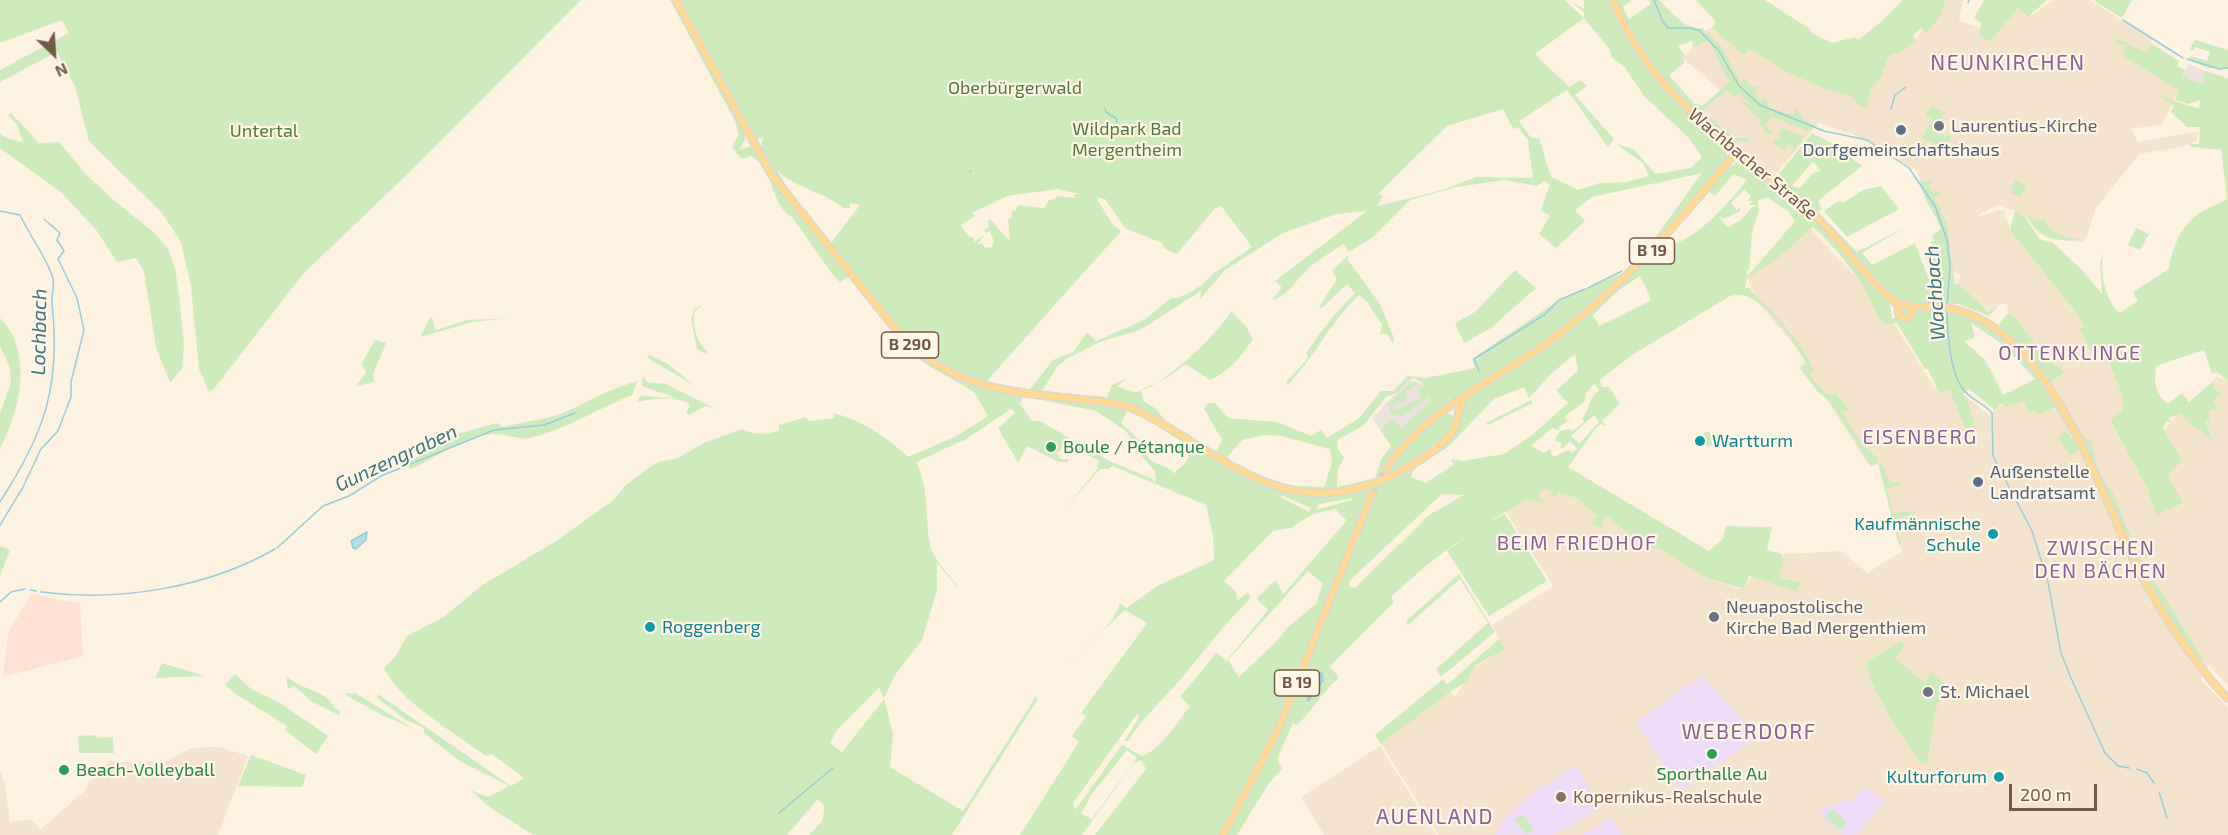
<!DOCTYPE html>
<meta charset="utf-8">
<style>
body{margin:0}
#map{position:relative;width:2228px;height:835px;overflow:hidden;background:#fdf2df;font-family:"Exo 2",sans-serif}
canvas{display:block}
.north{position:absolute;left:24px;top:24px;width:60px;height:60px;-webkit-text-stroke:4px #fff6e6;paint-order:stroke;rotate:155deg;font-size:16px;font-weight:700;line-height:24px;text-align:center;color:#745846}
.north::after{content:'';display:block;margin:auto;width:21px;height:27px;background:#745846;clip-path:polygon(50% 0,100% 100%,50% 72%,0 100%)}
.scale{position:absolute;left:2009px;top:784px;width:88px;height:27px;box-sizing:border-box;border:3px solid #745846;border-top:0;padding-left:8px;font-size:18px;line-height:21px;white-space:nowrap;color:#745846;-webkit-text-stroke:4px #fff6e6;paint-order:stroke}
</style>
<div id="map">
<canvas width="2228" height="835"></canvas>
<div class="north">N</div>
<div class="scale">200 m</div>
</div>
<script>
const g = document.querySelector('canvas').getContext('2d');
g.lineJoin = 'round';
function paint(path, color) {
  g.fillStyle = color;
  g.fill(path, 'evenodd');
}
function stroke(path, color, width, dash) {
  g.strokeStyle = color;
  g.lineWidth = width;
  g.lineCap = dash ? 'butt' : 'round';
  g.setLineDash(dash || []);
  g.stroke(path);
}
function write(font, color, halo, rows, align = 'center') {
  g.font = font + ' "Exo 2",sans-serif';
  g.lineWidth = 4.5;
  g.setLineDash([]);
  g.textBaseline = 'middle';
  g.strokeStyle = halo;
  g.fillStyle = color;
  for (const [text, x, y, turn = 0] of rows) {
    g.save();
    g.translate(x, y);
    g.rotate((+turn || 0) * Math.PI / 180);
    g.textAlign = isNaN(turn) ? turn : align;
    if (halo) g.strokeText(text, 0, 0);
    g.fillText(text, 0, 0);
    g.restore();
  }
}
paint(new Path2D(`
 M 1941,0 L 1963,0 L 1959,21 L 1996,33 L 2016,5 L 2028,18 L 2053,0 L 2090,0 L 2152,39 L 2146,53 L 2117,39 L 2126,45 L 2123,56 L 2179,91 L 2162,124 L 2131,129 L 2138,142 L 2199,131 L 2196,141 L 2182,147 L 2139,154 L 2096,208 L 2085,242 L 2065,241 L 2015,211 L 1997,205 L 1973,218 L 2004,209 L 2010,230 L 2077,314 L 2096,352 L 2104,349 L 2123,397 L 2122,411 L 2110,421 L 2147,488 L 2156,514 L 2167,474 L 2181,462 L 2165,431 L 2179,410 L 2188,421 L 2212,438 L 2206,420 L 2214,389 L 2213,381 L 2216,376 L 2228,381 L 2228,685 L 2208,665 L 2201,680 L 2228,707 L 2228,835 L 1438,835 L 1380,742 L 1450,691 L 1455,697 L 1474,668 L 1505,649 L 1492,625 L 1553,586 L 1506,512 L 1545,482 L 1586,498 L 1632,532 L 1707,578 L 1740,589 L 1744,589 L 1752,577 L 1774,584 L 1784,554 L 1842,551 L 1867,573 L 1902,551 L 1879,464 L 1870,467 L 1829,403 L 1800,366 L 1807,360 L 1757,301 L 1747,276 L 1801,219 L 1880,302 L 1937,391 L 1957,380 L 1963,394 L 1989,415 L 2004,403 L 2005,407 L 2024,400 L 2033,411 L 2054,410 L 2062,402 L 2049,382 L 2065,373 L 2042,353 L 2013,314 L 2008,313 L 2007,304 L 2000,304 L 1990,312 L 1958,283 L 1961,274 L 1950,271 L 1946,236 L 1916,170 L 1855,135 L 1819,123 L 1772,178 L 1694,111 L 1721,91 L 1683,58 L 1710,27 L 1730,43 L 1889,56 L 1916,39 Z
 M 1380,746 L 1436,835 L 1324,835 L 1301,797 Z
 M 208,747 L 220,747 L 248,756 L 218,835 L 0,835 L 0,770 L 5,784 L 10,822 L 30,819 L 41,829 L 87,789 L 87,783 L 110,760 L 116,762 L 167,761 L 190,748 Z`), '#f5e4cd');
paint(new Path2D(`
 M 31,594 L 80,603 L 83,656 L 3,677 L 8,633 Z`), '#fee1d2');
paint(new Path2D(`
 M 2188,64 L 2205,71 L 2202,84 L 2182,76 Z
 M 1409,380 L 1423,384 L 1438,381 L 1452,399 L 1434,411 L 1429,403 L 1401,429 L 1393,419 L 1380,430 L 1372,418 Z`), '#ebe3db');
paint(new Path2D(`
 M 1701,676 L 1759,736 L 1680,791 L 1636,722 Z
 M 1577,765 L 1600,808 L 1554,835 L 1514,835 L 1507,826 L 1512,835 L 1495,835 L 1503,820 L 1535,791 Z
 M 1865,787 L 1884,800 L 1858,835 L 1842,835 L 1819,814 L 1831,803 L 1835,807 L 1845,799 L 1850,802 Z
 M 1612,818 L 1622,835 L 1583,835 L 1608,819 Z`), '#efdcf9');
paint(new Path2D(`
 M 0,0 L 581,0 L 416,166 L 303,274 L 213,390 L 209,392 L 199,369 L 191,286 L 181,242 L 162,213 L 89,141 L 75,86 L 57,52 L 0,82 L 0,70 L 69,33 L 62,20 L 0,43 Z
 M 670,0 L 1565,0 L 1584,18 L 1584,12 L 1568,0 L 1584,9 L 1584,0 L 1632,0 L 1623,7 L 1629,19 L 1651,4 L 1649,0 L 1659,0 C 1671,11 1684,30 1702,28 L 1721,46 L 1741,84 L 1744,78 L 1751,86 L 1758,87 L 1754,94 L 1762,102 L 1762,99 L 1767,99 L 1768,107 L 1793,115 L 1796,107 L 1803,119 L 1814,125 L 1810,132 L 1772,117 L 1765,126 L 1774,134 L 1768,135 L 1760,124 L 1761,120 L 1738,99 L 1752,105 L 1740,94 L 1734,96 L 1727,91 L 1712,101 L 1703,112 L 1735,138 L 1749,138 L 1747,143 L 1739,140 L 1734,143 L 1724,142 L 1727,157 L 1725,163 L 1733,166 L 1736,162 L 1771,184 L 1812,133 L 1830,142 L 1862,166 L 1818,201 L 1822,209 L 1818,212 L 1857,252 L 1906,227 L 1862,253 L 1872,265 L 1915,243 L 1935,295 L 1935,302 L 1930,305 L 1937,308 L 1943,302 L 1943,296 L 1938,293 L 1924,254 L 1936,250 L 1930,242 L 1934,241 L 1932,235 L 1941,229 C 1937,216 1919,192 1920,181 L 1934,181 L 1928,186 L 1933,192 L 1939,191 L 1942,193 L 1934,198 L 1947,224 L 1955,285 L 1958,283 L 1989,312 L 2000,304 L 1989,316 L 1959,304 L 1954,304 L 1953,309 C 2011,328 2040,379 2072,427 L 2068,429 L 2055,408 L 2039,415 L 2033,411 L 2028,412 L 2024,401 L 2005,407 L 2004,404 L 2000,404 L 1995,410 L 1969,389 L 1963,394 L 1968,402 L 1976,429 L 1972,433 L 1965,427 L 1950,391 L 1938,391 L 1928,369 L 1925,369 L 1897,323 L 1885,324 C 1872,312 1875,306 1867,293 C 1852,268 1834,246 1813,227 L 1777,259 L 1747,278 L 1745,288 L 1750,288 C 1754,297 1762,301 1769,308 C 1787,327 1805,349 1814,371 L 1809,375 L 1826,394 L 1836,394 L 1850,411 L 1842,411 C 1846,420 1867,453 1876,456 L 1878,463 L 1881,462 L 1890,483 L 1899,482 L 1900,485 L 1887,489 L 1893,513 L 1915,511 L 1915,513 L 1898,518 L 1897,527 L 1901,544 L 1899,545 L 1878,463 L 1871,466 L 1829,400 L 1818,392 L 1800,368 L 1807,364 C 1793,343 1761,286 1730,296 L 1632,355 L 1600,380 L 1602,387 L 1609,387 L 1620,404 L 1602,421 L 1606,426 L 1601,424 L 1597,427 L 1568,467 L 1709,551 L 1723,539 L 1726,526 L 1772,527 L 1767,550 L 1782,554 L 1783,562 L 1779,578 L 1803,583 L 1798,586 L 1798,592 L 1749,576 L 1744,589 L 1707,578 L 1660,549 C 1638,546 1622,527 1605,515 L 1601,529 L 1592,523 L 1597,516 L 1577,498 L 1558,493 L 1554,499 L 1552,492 L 1547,489 L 1541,490 L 1538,497 L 1549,504 L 1528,499 L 1486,523 L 1505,514 L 1547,581 L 1489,616 L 1447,551 L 1479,527 L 1433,560 L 1395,593 L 1391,598 L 1394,602 L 1330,666 L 1339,678 C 1321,692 1313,711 1297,725 L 1293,723 L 1277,759 L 1282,769 L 1269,783 L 1237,835 L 1095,835 L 1146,769 L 1141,760 L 1133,764 L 1082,835 L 1020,835 L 1079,742 L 1072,736 L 1086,717 L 1081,713 L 1147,623 L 1125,610 L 1067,665 C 1084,648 1113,627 1120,603 L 1127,608 L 1159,585 L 1214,560 L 1213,536 L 1206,505 L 1112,466 L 1108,469 L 1100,469 L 1066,508 L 1098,468 L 1097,466 L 1100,461 L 1063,444 L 1061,450 L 1056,453 L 1061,459 L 1068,459 L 1068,462 L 1059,462 L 1027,446 L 1018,463 L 998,428 L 1015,413 L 1011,409 L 966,439 L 916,462 C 929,486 925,518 930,544 C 934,563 951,574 960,590 L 937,563 L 937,590 L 922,640 L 895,675 L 884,698 L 893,734 L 890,767 L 963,811 L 1036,696 L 1038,699 L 952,835 L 809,835 L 822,821 L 825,807 L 818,799 L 787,835 L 533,835 L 488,806 L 470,790 L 488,797 L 509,786 L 461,762 L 424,733 L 424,728 L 406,720 L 377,698 L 378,694 L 511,786 L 524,778 L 492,754 L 486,756 C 455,733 400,702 384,668 L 395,657 L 407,636 L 445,616 L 481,586 L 556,541 L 612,501 L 627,484 L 650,467 L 660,461 L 676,459 L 704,443 L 742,429 C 754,436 767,434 779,431 L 779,425 L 806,417 L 809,421 L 834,418 L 833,413 C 861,420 887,437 908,457 L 957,436 L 988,416 L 974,392 L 926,364 L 900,341 L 849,277 L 840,282 L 833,275 L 792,217 C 770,205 775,169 751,156 L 742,159 L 733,149 L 733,144 L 739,135 L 735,121 ZM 1584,18 L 1610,50 L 1612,58 L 1624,66 L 1644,96 L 1688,137 L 1702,157 L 1691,168 L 1655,174 L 1634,149 L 1616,144 L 1643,163 L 1649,176 L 1626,182 L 1600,183 L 1578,190 L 1551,177 L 1539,138 L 1531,138 L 1519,121 L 1567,90 L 1608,147 L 1614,139 L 1575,95 L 1587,86 L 1581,80 L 1569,87 C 1558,75 1546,67 1535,54 ZM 1691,41 L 1694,43 L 1691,46 L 1695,47 L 1706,41 L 1710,43 L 1729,82 L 1703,106 L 1694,103 L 1669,75 L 1685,62 L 1682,57 L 1686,56 L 1678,46 ZM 1503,109 L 1513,129 L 1518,127 L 1528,140 L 1533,178 L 1476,177 L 1439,191 L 1377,206 L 1383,196 L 1378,194 L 1447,126 ZM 745,130 L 752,141 L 763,137 L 760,150 L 754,145 L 739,150 L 745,140 ZM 1813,162 L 1821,171 L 1813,173 L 1800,188 L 1794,187 L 1792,185 ZM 777,170 C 794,188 825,192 843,208 L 850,208 L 850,203 L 860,205 L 831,243 L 794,199 ZM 1702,173 L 1644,253 L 1625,272 L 1559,300 L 1472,359 L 1475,368 L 1426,378 L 1407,376 L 1394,391 L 1381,391 L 1359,418 L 1327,438 L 1321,430 L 1311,436 L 1277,422 L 1228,418 L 1215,403 L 1208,403 L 1204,409 L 1222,440 L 1215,455 L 1170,426 L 1155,408 L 1143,401 L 1141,390 L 1168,377 L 1186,364 L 1210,380 C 1230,371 1241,357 1253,339 L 1245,325 L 1231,311 C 1219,333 1160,390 1135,392 C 1131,392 1121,388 1117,386 L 1127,378 L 1112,385 L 1107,397 L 1042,391 L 1057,367 L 1066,359 L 1100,342 L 1140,330 L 1201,291 L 1200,299 L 1225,270 L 1283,233 L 1337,214 L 1367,211 L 1275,281 L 1282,288 L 1273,298 L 1275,300 L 1289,290 L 1309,267 L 1343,244 L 1349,252 L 1373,237 L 1410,200 L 1457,187 L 1504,180 L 1537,186 L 1544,181 L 1550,184 L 1541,210 L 1550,216 L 1539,234 L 1556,248 L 1585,221 L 1575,210 L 1592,197 ZM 1734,174 L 1747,180 C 1724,207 1696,242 1659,249 L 1709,192 L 1715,196 ZM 1058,189 L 1083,195 L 1075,194 L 1075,198 L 1056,196 L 1056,199 L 1049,200 L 1044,208 L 1018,205 L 1015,211 L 1012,211 L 1011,220 L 1009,218 L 1008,221 L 1010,242 L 991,220 L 987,221 L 990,227 L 984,230 L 986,233 L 990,231 L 994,242 L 992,247 L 985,248 L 982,243 L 977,245 L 984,235 L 974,242 L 974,238 L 968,236 L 961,225 L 975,216 L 972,213 L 1008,196 ZM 1744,190 L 1751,196 L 1747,201 L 1753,201 L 1748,205 L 1755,205 L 1755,207 L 1752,207 L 1739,222 L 1736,222 L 1730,227 L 1726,226 L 1719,216 L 1724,219 L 1740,211 L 1740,207 L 1737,210 L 1731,203 ZM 1096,197 L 1105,199 L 1125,228 L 1162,243 L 1165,249 L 1177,254 L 1215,208 L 1221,206 L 1252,247 L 1213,274 L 1199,288 L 1198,285 L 1196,289 L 1178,298 L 1171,298 L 1144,320 L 1096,341 L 1087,332 L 1073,352 L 1053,360 L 1030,389 L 985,383 L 1121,231 L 1112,224 ZM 1767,197 L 1789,212 L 1795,221 L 1748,276 L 1746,272 L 1749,269 L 1752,233 L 1759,211 L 1757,201 ZM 1849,256 L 1900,305 L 1900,315 L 1892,319 L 1890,305 ZM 1640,276 L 1650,297 L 1650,301 L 1599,326 L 1593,315 L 1619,290 ZM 1971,323 L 2002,344 L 2035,379 L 2003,395 L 1986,361 L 1964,341 L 1975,338 ZM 1575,354 L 1578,371 L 1556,390 L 1568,403 L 1531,436 L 1504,454 L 1463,461 L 1451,459 L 1453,465 L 1426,483 L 1411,477 L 1413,469 L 1448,447 L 1494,399 L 1524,387 L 1529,398 L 1552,373 ZM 1414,378 L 1427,386 L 1418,388 L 1421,398 L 1394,411 L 1392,406 L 1408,399 L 1405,392 L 1417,385 L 1417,382 L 1408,385 L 1388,405 L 1392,414 L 1402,416 L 1430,396 L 1429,403 L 1401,428 L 1393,419 L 1380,430 L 1391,446 L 1381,460 L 1375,478 L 1337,487 L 1338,470 L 1344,457 L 1338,449 L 1337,440 L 1363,426 L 1386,397 L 1398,392 L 1409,380 ZM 1594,384 L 1599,390 C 1586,401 1591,409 1582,418 L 1584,422 L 1573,431 L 1569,429 L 1560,431 L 1555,438 L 1556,442 L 1559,441 L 1562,444 L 1560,447 L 1562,449 L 1570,441 L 1577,449 L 1572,453 L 1569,450 L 1553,457 L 1550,449 L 1544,453 L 1531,446 L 1552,428 L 1559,430 L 1559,427 L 1573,417 L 1567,420 L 1564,417 L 1585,401 L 1586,393 ZM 1028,397 L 1096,411 L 1126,431 L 1143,458 L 1155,471 L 1156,480 L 1154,483 L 1153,479 L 1112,462 L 1040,421 L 1032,421 L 1020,404 L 1022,398 ZM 1448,398 L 1459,399 L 1455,422 L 1452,415 L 1442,413 L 1452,404 ZM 1127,411 L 1153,423 L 1190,447 L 1192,450 L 1186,462 L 1173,474 L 1172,470 L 1150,460 L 1139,440 L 1121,423 ZM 1594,415 L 1599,422 L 1579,444 L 1571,436 ZM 1264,435 L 1281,436 L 1330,449 L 1332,463 L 1324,487 L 1283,485 L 1250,474 L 1229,459 L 1228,456 L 1242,440 ZM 1221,462 L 1282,488 L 1311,495 C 1276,490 1250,481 1221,462 ZM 1442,494 L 1464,495 L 1429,515 L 1355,588 L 1349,587 L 1349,581 ZM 1282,495 L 1311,508 L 1309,512 L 1280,497 ZM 1352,498 L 1352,500 L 1315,510 L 1319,504 ZM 1335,509 L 1346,520 L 1343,525 L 1283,594 L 1276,580 L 1258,597 L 1257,599 L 1268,610 L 1226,661 L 1217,652 L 1180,697 L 1190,706 C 1178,721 1162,749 1142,756 L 1122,745 L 1075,810 L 1073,803 L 1137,714 L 1140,716 L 1124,741 L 1128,741 C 1142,718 1162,701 1179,681 C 1203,653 1224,624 1251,598 L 1248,592 L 1237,601 L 1236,592 L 1224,581 L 1273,531 L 1291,528 L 1313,514 ZM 1308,571 L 1323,584 L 1316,604 L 1287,628 L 1279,639 L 1239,677 L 1228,660 ZM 879,688 L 884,699 L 842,752 L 830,743 L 838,729 ZM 1127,750 L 1137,758 L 1092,819 L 1081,814 L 1091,795 Z
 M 1696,0 L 1765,0 L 1810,29 L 1812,33 L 1832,43 L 1855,37 L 1858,40 L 1882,21 L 1903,0 L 1945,0 L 1941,14 L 1927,33 L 1921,28 L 1913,35 L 1916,40 L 1906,49 L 1889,56 L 1880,79 L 1871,88 L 1867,107 L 1860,106 L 1851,96 L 1826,89 L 1791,74 L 1749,49 L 1744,55 L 1712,28 L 1716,22 Z
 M 1984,0 L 2047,0 L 2028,17 L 2018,8 L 1990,41 L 1979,36 L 1981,23 L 1974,18 Z
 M 2093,0 L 2132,0 L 2122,18 Z
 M 2117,38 L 2146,53 L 2150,43 L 2179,61 L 2177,66 L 2185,70 L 2182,76 L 2202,84 L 2205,71 L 2228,78 L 2228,381 L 2217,372 L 2212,374 L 2204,350 L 2156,366 C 2154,382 2155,394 2168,404 L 2182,393 L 2189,402 L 2213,381 L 2214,389 L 2222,393 L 2219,397 L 2216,396 L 2213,404 L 2219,408 L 2228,407 L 2210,410 L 2208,415 L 2211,421 L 2206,421 L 2212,439 L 2187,421 L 2181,413 L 2169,418 L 2173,423 L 2167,421 L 2163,427 L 2182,462 L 2167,474 L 2183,503 L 2156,515 L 2147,488 L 2110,420 L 2122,411 L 2123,397 L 2104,349 L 2092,353 L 2080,329 L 2084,327 L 2077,314 L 2010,230 L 2015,211 L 2026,218 L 2039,239 L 2053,243 L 2082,270 L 2102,294 L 2100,262 L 2103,254 C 2100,274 2105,300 2120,313 L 2138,301 L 2133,292 L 2169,269 C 2172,247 2182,224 2201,212 C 2209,207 2219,204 2227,199 L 2221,150 L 2191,147 L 2189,144 L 2199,144 L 2200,127 L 2187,127 L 2171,112 L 2174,106 L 2159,94 C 2173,101 2184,105 2199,108 L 2200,100 L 2189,104 L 2175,100 L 2179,91 L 2123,56 L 2126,45 L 2114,43 Z
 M 2195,40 L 2228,50 L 2228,68 L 2209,68 L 2188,60 L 2191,56 L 2207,61 L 2210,52 L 2195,47 L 2193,51 L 2190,49 Z
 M 1932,106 L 1945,113 L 1932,131 L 1945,136 L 1947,133 L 1951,135 L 1946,150 L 1922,138 L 1932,120 L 1925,115 Z
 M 11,113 L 39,143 L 59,142 L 84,172 L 111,198 L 151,230 L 168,248 L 175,268 L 179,295 L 184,346 L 182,369 L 170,383 L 156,347 L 144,272 L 136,258 L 117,262 L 97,231 L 62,193 L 0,148 L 0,134 L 9,139 L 23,142 L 17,125 L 8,115 Z
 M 1782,128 L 1804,137 L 1790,156 L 1794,147 L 1788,144 L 1784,149 L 1773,144 L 1776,138 L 1781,137 L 1778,134 Z
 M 2015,180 L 2026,185 L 2021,197 L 2011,193 Z
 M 1881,186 L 1899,209 L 1847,237 L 1824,211 L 1839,201 L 1843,203 L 1863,190 Z
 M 2029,214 L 2034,221 L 2045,220 C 2051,234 2069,239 2083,240 C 2057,241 2042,242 2028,218 Z
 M 2136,228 L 2149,234 L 2140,250 L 2128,245 Z
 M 1348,255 L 1348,260 L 1380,304 L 1394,338 L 1393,344 L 1387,334 L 1380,334 L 1382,325 L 1368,303 L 1359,295 C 1328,325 1316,355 1288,385 L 1286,382 L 1308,358 L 1306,353 C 1321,332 1336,311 1355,293 L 1347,284 L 1322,308 L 1319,307 L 1337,279 L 1332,271 Z
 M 1515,270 L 1536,288 L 1491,328 L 1464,343 L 1455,323 L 1475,312 Z
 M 704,304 L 695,311 C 692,325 696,342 707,351 L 706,354 L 697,349 L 691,318 L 694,309 Z
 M 2008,313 L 2013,314 L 2042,353 L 2065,373 L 2049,382 L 2086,439 L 2090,438 L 2101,478 L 2112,491 L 2137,553 L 2203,659 L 2199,660 C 2185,644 2175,625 2163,607 C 2107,514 2082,406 2001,329 L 1999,324 Z
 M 431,316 L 436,330 L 467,320 L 508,318 L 473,322 L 420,337 Z
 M 0,318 C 34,352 20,411 0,449 L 0,413 L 11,383 L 10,368 L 0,346 Z
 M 375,340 L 386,343 L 373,374 L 374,382 L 356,386 L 366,373 L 362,363 Z
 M 647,354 L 668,364 L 695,386 L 649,359 Z
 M 643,376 L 647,382 L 666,384 L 716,409 L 706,406 L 689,415 L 686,413 L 690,405 C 679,395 651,399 637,402 L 640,396 L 676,398 L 642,386 Z
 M 638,381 L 632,395 C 599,408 563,431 529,438 C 518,440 505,433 493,434 C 464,437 437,456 412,469 L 402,466 L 431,449 L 433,441 L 497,423 L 503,427 C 525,421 547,420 568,411 C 591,400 612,388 638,381 Z
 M 1531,400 L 1533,403 L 1488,425 L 1486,423 Z
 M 2066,431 L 2080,449 L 2073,454 L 2069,454 L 2058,437 Z
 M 1706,432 L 1709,432 L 1715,446 L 1694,445 L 1695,440 Z
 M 0,546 L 10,550 L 0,576 Z
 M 1459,574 L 1495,632 L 1441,677 L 1436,669 L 1488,623 L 1460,579 L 1408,625 L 1406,621 Z
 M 1499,639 L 1506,649 L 1476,665 L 1465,683 L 1451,691 L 1381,744 L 1375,735 L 1443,679 L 1447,685 Z
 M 1902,641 L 1905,646 L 1895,658 L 1925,683 L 1931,672 L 1946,685 L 1935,711 L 1927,764 L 1921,763 L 1892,721 L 1872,683 L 1866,662 Z
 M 162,663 L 205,676 L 155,678 Z
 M 235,674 L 251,689 L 280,703 L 328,736 L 316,754 L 285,730 L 287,726 L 237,695 L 225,685 Z
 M 286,676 C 298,688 317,689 328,699 C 334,705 333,708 341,712 L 339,715 L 311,701 L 294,686 L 288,689 Z
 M 355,693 L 414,729 L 382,715 L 344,694 Z
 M 95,735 L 96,738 L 113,737 L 114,753 L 79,753 L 78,736 Z
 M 251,755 L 306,775 L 302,787 L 238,786 Z
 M 1832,809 L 1847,822 L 1840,830 L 1825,817 Z
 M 1524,814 L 1534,830 L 1526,835 L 1515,820 Z`), '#ceebbe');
const water = new Path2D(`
 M 367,532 L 366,540 L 356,549 L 353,548 L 351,541 Z
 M 1322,673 L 1323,680 L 1308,701 L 1308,688 L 1318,674 Z`);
paint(water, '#b3dee7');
stroke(water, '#99cdd9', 1.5);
stroke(new Path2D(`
 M 1654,0 L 1663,22 L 1668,28 L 1691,28 L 1700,31 L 1719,51 L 1739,86 L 1760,105 L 1824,131 L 1867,140 L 1909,168 L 1935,206 L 1947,240 L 1950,267 L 1947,306
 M 1968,3 L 1969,0
 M 2123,20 L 2183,58
 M 2187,59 L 2219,69 L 2228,68
 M 1105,108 L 1106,112 L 1117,119 L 1116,126 L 1123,132
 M 1891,109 L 1895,95 L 1906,87
 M 970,171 L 971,171
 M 0,211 L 20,215 C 30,236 44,254 52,275 C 56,283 51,294 52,303 C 61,386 45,432 0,502
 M 1588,288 L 1622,271
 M 1608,297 L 1653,254
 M 1947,311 C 1947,330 1950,373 1963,389 C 1970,399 1983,403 1992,413 L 1993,456 L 2032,531 L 2048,582 L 2061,653 L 2071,678 L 2105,753 L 2118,766 L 2129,768
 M 1479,371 L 1474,359 L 1544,315 L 1559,300 L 1585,289
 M 0,525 L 22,489 L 41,449 L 58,431 L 71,397 L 71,382 L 84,330 L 77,298 L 58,259 L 64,251 L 57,240 L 60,233 L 44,219
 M 277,548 L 323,506 L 349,496 L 381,476 L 494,430 L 544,425 L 575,413
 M 30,590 L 36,591
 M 41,592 C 119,602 207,588 275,549
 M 0,602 L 11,592 L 25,589
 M 2137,769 L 2147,773 L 2154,783
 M 2159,792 L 2167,818
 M 779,813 L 833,768`), '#99cdd9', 1.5);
stroke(new Path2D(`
 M 1372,494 L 1386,469`), '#dbccb9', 6, [6, 3]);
const primary = new Path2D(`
 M 676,0 L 771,174 L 900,335 C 961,398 1032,392 1112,403 L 1130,407 C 1219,448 1279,526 1387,478 C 1408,468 1436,452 1451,434 C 1460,423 1456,408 1465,396
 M 1613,0 C 1651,100 1738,146 1813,214 C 1844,242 1866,281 1900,306
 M1898 311a7 7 0 1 1 14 0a7 7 0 1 1-14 0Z
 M 1911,308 C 2041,287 2094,485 2140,573 C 2165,619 2192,661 2228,699
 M 1386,469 C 1426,408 1497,380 1554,338 C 1624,285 1682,219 1736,152
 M 1223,835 L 1279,728 L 1372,494`);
stroke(primary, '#ded7d3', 9);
stroke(primary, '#ffda94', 6);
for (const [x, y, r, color] of [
 [1939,126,6,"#6b7280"],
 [1901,130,6,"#5c6f8a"],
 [1700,441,6,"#0f9aa8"],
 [1051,447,6,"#2e9e5b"],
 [1978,482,6,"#5c6f8a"],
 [1993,534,6,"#0f9aa8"],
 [1714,617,6,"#6b7280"],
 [650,627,6,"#0f9aa8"],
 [1928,692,6,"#6b7280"],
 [1712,754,6,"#2e9e5b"],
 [64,770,6,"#2e9e5b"],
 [1999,777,6,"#0f9aa8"],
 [1561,797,6,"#8d6e63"]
]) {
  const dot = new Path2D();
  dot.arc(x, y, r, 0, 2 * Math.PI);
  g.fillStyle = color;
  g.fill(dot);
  stroke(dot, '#fff6e6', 2);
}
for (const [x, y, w] of [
 [1652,251,45],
 [910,345,57],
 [1297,683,45]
]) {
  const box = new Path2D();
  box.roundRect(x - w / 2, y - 13, w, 26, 4.5);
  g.fillStyle = '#fff6e6';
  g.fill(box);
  stroke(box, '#745846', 1.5);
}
write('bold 16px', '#745846', null, [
 ["B 19",1652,251],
 ["B 290",910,345],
 ["B 19",1297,683]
]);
write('18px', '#4e7a3e', '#fff6e6', [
 ["Oberbürgerwald",1015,88],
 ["Wildpark Bad",1127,129],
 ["Mergentheim",1127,150],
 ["Untertal",264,131]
]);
write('18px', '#5b616d', '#fff6e6', [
 ["Laurentius-Kirche",1951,126],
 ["Neuapostolische",1726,607],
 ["Kirche Bad Mergenthiem",1726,628],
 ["St. Michael",1940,692]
], 'left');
write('18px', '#4e5e75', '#fff6e6', [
 ["Dorfgemeinschaftshaus",1901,150],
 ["Außenstelle",1990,472,"left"],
 ["Landratsamt",1990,493,"left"]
]);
write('18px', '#745846', '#fff6e6', [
 ["Wachbacher Straße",1753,164,40]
]);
write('18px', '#0d838f', '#fff6e6', [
 ["Wartturm",1712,441],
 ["Kaufmännische",1981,524,"right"],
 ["Schule",1981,545,"right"],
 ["Roggenberg",662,627],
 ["Kulturforum",1987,777,"right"]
], 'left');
write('18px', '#27864d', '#fff6e6', [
 ["Boule / Pétanque",1063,447],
 ["Beach-Volleyball",76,770],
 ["Sporthalle Au",1712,774,"center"]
], 'left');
write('18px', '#785e54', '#fff6e6', [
 ["Kopernikus-Realschule",1573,797]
], 'left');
write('italic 20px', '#3c7482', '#fff6e6', [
 ["Wachbach",1935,293,-94],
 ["Lochbach",39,332,-89],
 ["Gunzengraben",396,458,-25]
]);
g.letterSpacing = '1.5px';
write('20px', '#876198', '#fff6e6', [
 ["OTTENKLINGE",2070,353],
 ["EISENBERG",1920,437],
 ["BEIM FRIEDHOF",1577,543],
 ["ZWISCHEN",2101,548],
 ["DEN BÄCHEN",2101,571]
]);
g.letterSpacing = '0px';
g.letterSpacing = '1.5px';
write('21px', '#876198', '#fff6e6', [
 ["NEUNKIRCHEN",2008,63],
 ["WEBERDORF",1749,732],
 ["AUENLAND",1435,817]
]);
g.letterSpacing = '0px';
</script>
